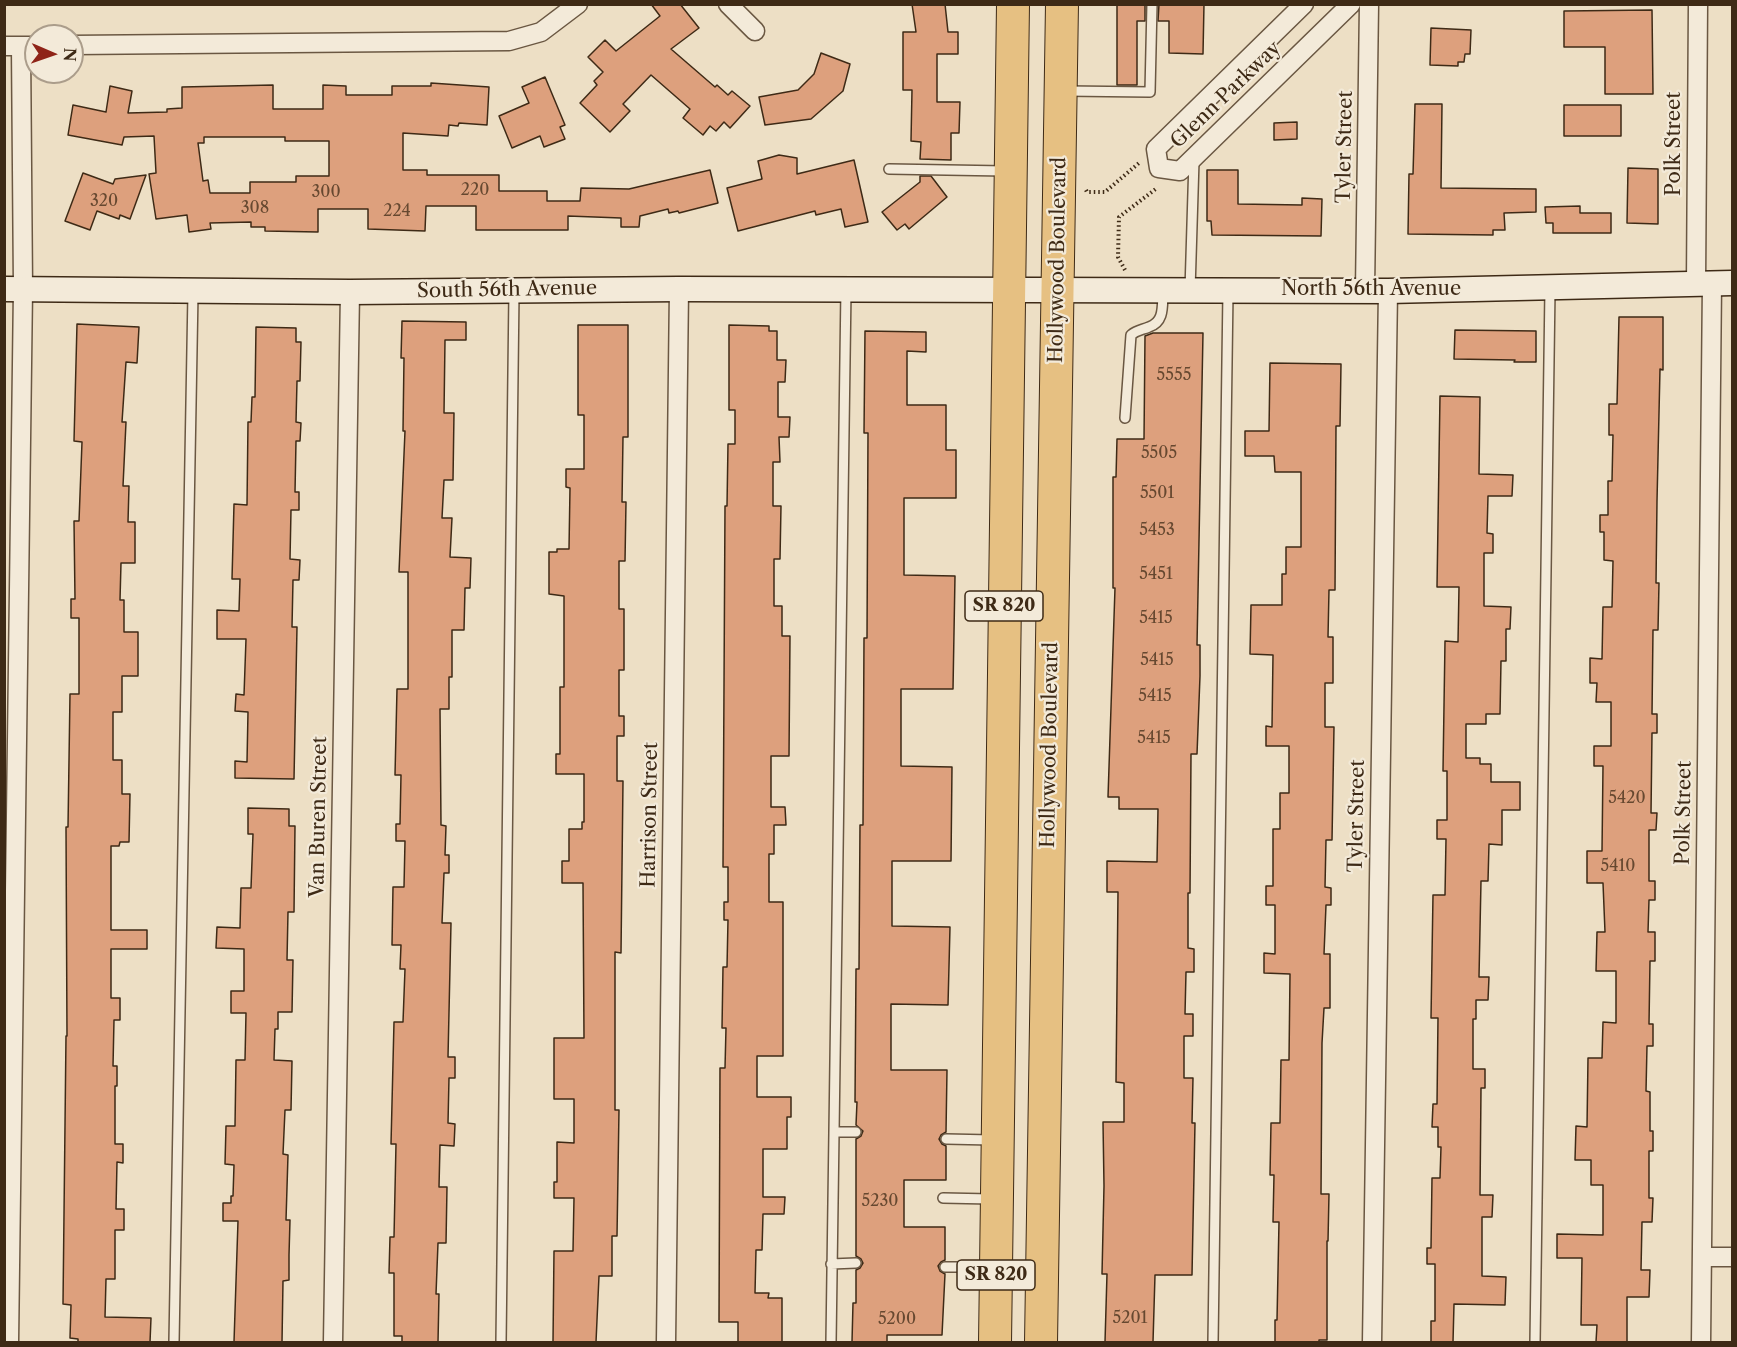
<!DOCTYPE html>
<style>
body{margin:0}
#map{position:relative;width:1737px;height:1347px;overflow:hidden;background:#eddfc5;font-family:"Libre Caslon Text",serif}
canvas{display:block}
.frame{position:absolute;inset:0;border:6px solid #3e2a16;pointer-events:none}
.north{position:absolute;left:24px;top:24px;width:60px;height:60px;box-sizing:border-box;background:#f3ead9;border:2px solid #ab9d8b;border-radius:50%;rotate:92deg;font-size:16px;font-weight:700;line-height:24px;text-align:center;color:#3e2a16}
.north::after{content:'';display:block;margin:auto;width:21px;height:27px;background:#8f2418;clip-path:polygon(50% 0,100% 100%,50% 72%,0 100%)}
</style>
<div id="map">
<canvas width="1737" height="1347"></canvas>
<div class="frame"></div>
<div class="north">N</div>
</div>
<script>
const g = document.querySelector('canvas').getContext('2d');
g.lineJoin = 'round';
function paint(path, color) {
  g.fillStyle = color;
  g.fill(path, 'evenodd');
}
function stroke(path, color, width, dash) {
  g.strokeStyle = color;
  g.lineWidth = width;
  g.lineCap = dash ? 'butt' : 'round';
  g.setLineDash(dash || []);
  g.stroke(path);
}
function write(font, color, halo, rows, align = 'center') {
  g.font = font + ' "Libre Caslon Text",serif';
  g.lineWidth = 4.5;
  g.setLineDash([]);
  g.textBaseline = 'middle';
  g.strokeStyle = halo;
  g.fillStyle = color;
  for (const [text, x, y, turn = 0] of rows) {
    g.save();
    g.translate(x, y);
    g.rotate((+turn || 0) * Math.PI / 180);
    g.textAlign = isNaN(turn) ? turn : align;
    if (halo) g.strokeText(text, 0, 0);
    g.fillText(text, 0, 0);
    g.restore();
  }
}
const building = new Path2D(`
 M 651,4 L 680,4 L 699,28 L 671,49 L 715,87 L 717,85 L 728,95 L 732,91 L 750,106 L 730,128 L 724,122 L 716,131 L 710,126 L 703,135 L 683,118 L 690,109 L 651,75 L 623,104 L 630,111 L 610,132 L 580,103 L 597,85 L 594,81 L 603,72 L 588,57 L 605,40 L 616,51 L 660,16 Z
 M 912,4 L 945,4 L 948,32 L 958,32 L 958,54 L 937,54 L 937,102 L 960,102 L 959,133 L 951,133 L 951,160 L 920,159 L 921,142 L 911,141 L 912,90 L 903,90 L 903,32 L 916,32 Z
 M 1117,4 L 1145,4 L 1145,21 L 1137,21 L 1137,85 L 1117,85 Z
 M 1159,4 L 1204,4 L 1203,54 L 1169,53 L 1169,21 L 1158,21 Z
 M 1652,10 L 1653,94 L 1605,94 L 1605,47 L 1564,47 L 1564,11 Z
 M 1431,28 L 1471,30 L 1470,54 L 1465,54 L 1464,62 L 1458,62 L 1458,66 L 1430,65 Z
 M 821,53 L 850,64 L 843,91 L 811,119 L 765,125 L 759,97 L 798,90 L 814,74 Z
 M 545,77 L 565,125 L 560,127 L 565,139 L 544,147 L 540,136 L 512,148 L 499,116 L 529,103 L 522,87 Z
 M 431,83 L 489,87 L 487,125 L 459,123 L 458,126 L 449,125 L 448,136 L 403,133 L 403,170 L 427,170 L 427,175 L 499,175 L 499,191 L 547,191 L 547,201 L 580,201 L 581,188 L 629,189 L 710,170 L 718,203 L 679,213 L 678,211 L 669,213 L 668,209 L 640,216 L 639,227 L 621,227 L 621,218 L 568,216 L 568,230 L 476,230 L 476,206 L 426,206 L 425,231 L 368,229 L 368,209 L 318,209 L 318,232 L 265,231 L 265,227 L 251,227 L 251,222 L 210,223 L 211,229 L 189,232 L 187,215 L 156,219 L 149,174 L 156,173 L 154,136 L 124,137 L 122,145 L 68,135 L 73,105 L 106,112 L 110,86 L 132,91 L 128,113 L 167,112 L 167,109 L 182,108 L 182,87 L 273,85 L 273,109 L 323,109 L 323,85 L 346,86 L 346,95 L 392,95 L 392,86 L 431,86 ZM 204,137 L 285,137 L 285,141 L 329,141 L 329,176 L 296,176 L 296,182 L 250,182 L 250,193 L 210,193 L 208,180 L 203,181 L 198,143 L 204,143 Z
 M 1415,104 L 1442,104 L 1441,188 L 1536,189 L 1536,212 L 1504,213 L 1505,230 L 1493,230 L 1493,235 L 1408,234 L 1409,174 L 1413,174 Z
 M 1564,105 L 1621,105 L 1621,136 L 1564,136 Z
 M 1297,122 L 1297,139 L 1274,140 L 1274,123 Z
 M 779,155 L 797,158 L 797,174 L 854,160 L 868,222 L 845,227 L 841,209 L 816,215 L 815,211 L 738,231 L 727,188 L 762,179 L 758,161 Z
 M 1628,168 L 1658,169 L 1658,224 L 1627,223 Z
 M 1207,170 L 1238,170 L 1238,204 L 1302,205 L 1302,198 L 1322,199 L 1321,236 L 1212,235 L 1211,221 L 1207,221 Z
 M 83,173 L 113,184 L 115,179 L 146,175 L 130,219 L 120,215 L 119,219 L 97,211 L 90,230 L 65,221 Z
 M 920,176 L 931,176 L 947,197 L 909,229 L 905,224 L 897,230 L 882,212 L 920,182 Z
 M 1580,206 L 1580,213 L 1611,213 L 1611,233 L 1553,233 L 1553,223 L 1546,223 L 1545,207 Z
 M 1619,317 L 1663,317 L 1663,370 L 1660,369 L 1657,501 L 1656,583 L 1659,583 L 1658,630 L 1653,630 L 1652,714 L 1657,714 L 1657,733 L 1652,733 L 1651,813 L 1657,813 L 1656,830 L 1649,830 L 1649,881 L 1655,881 L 1655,900 L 1649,900 L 1648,932 L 1655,932 L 1655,961 L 1650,961 L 1649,1024 L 1653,1024 L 1653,1046 L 1647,1046 L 1646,1091 L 1650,1092 L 1650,1131 L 1653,1131 L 1653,1151 L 1649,1151 L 1649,1198 L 1653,1198 L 1652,1222 L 1642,1222 L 1641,1270 L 1650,1270 L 1649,1297 L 1627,1297 L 1627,1342 L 1596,1342 L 1597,1325 L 1581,1325 L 1582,1258 L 1557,1258 L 1557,1234 L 1603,1235 L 1603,1185 L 1591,1185 L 1591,1160 L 1575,1160 L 1576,1126 L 1587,1127 L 1588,1058 L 1602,1058 L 1603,1022 L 1616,1023 L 1616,971 L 1596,971 L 1597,932 L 1605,932 L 1603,883 L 1587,883 L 1587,851 L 1602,851 L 1603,766 L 1594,766 L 1594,746 L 1611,746 L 1611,702 L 1596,702 L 1597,683 L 1590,683 L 1590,658 L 1602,659 L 1603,607 L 1612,607 L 1613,561 L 1604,560 L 1604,532 L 1600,532 L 1600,515 L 1608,515 L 1608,481 L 1612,481 L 1613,435 L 1609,435 L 1609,404 L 1617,404 Z
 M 402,321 L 466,322 L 466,340 L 445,340 L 444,413 L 454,413 L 453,480 L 444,480 L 442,518 L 452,518 L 450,557 L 471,558 L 470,588 L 465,588 L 464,630 L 452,630 L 452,677 L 449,677 L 449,709 L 440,709 L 441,825 L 446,826 L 445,855 L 449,855 L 449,873 L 444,873 L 442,923 L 451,923 L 448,1057 L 455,1057 L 455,1078 L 449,1078 L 448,1123 L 455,1124 L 454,1146 L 440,1145 L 439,1187 L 447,1187 L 446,1243 L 438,1243 L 436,1294 L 439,1294 L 438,1342 L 402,1342 L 402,1336 L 394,1336 L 394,1273 L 389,1273 L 390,1237 L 394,1237 L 396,1144 L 391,1144 L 394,1022 L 403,1022 L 405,969 L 400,969 L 401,945 L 392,945 L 393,887 L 404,887 L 405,841 L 396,841 L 396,824 L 400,824 L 401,775 L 395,775 L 397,689 L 408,689 L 408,572 L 399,572 L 405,431 L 403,431 L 404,358 L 401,358 Z
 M 77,324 L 139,327 L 137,363 L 126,362 L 122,422 L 126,422 L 123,486 L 129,486 L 128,522 L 135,522 L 135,563 L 121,563 L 120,600 L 124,600 L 124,632 L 138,632 L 138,676 L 122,676 L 122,712 L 113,712 L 113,760 L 122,760 L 122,794 L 130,794 L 129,842 L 120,842 L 119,846 L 111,846 L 111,930 L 147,930 L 147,949 L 111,949 L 111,998 L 120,998 L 120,1020 L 114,1020 L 113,1066 L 117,1066 L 117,1086 L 115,1086 L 115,1144 L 123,1144 L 123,1163 L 117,1162 L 116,1209 L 124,1209 L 124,1230 L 115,1230 L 115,1279 L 106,1279 L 105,1317 L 151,1318 L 150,1342 L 78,1342 L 78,1339 L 70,1338 L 71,1305 L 63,1304 L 66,1036 L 67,1036 L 66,827 L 68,827 L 70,694 L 79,694 L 79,618 L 71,618 L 71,599 L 75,599 L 74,521 L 79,521 L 82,442 L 74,441 Z
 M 578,325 L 628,325 L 628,437 L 623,437 L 622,502 L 626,502 L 625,561 L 619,561 L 619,609 L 624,609 L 624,670 L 619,670 L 619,716 L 624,716 L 624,736 L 617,736 L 617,781 L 623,781 L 621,953 L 615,952 L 615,1110 L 619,1110 L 617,1236 L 612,1236 L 612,1276 L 599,1276 L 596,1342 L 553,1342 L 554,1251 L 573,1251 L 574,1198 L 554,1198 L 554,1182 L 557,1182 L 557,1142 L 574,1143 L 574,1099 L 554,1099 L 554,1038 L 584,1038 L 583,883 L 562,883 L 562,861 L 569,861 L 569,829 L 582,829 L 582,822 L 584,822 L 584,774 L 556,774 L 556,754 L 560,754 L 560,687 L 564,687 L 564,596 L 549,594 L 549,552 L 557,552 L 557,549 L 569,549 L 570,488 L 566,487 L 566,469 L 584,469 L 584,415 L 578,415 Z
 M 729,325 L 769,326 L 769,331 L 777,331 L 777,360 L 786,360 L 785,382 L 778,382 L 778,417 L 790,417 L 789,437 L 779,437 L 780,462 L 773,462 L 773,506 L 781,506 L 780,559 L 774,559 L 774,606 L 782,606 L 782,636 L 790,636 L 789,756 L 771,756 L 771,807 L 785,807 L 786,825 L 774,825 L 774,854 L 769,854 L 769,902 L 783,902 L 783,1056 L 757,1056 L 757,1097 L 791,1097 L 791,1117 L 787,1117 L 787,1149 L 763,1149 L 763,1197 L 785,1197 L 784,1214 L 763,1214 L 762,1250 L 756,1250 L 755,1293 L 769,1293 L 768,1298 L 782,1298 L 782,1342 L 738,1342 L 738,1322 L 719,1322 L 720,1068 L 725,1068 L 726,1028 L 722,1028 L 723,967 L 727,967 L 728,920 L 724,920 L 724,902 L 728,902 L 728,867 L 723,867 L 725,506 L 727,506 L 728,444 L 735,444 L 735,410 L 729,410 Z
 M 256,327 L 296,328 L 296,342 L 301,342 L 300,381 L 297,381 L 296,422 L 301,423 L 300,441 L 296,441 L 295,492 L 299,492 L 299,510 L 291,510 L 290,559 L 300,560 L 299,580 L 293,580 L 292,627 L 297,627 L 294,779 L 235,778 L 235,761 L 247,762 L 248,712 L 235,711 L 236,694 L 244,695 L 246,639 L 217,639 L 217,610 L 239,611 L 240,579 L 232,579 L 234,504 L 247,505 L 248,422 L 251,422 L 252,397 L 255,397 Z
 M 1455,330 L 1536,331 L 1536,362 L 1514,362 L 1515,360 L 1454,359 Z
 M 865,331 L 926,332 L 926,352 L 907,351 L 907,405 L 946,405 L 946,450 L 956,450 L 956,498 L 904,498 L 904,575 L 955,576 L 953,689 L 901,689 L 901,766 L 952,767 L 951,861 L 892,861 L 892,926 L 950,927 L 948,1005 L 891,1004 L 891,1070 L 947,1070 L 946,1132 L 941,1135 L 939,1139 L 942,1144 L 946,1146 L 946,1180 L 904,1180 L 904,1227 L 945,1227 L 945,1260 L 941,1262 L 938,1266 L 940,1271 L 945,1274 L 942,1335 L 887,1335 L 887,1342 L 852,1342 L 853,1303 L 856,1303 L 856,1270 L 860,1268 L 863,1263 L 861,1259 L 856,1256 L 856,1139 L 861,1136 L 863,1131 L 856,1125 L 857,1102 L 855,1102 L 856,969 L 859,969 L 860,825 L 863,825 L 864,638 L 867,638 L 868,433 L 864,433 Z
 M 1153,333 L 1203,333 L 1197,645 L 1200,645 L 1200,676 L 1197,754 L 1191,754 L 1190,893 L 1188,893 L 1188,948 L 1194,949 L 1194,972 L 1186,972 L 1185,1014 L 1193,1014 L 1193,1036 L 1184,1036 L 1184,1078 L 1193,1078 L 1192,1123 L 1195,1123 L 1192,1275 L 1155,1275 L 1153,1342 L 1105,1342 L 1107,1274 L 1102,1274 L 1104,1186 L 1103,1122 L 1124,1122 L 1124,1083 L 1116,1082 L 1118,892 L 1107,892 L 1107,861 L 1157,862 L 1158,809 L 1119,809 L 1119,797 L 1108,797 L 1115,588 L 1113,588 L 1113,477 L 1116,477 L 1117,439 L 1144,439 L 1145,336 Z
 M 1270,363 L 1341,364 L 1340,426 L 1336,426 L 1335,590 L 1329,590 L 1328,637 L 1333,637 L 1333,683 L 1325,683 L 1325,727 L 1334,727 L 1332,840 L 1326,840 L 1325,887 L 1331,888 L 1331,905 L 1326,905 L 1324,954 L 1330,954 L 1330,1008 L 1324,1008 L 1322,1043 L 1321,1194 L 1329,1194 L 1328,1241 L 1327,1241 L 1327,1340 L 1319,1340 L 1319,1342 L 1275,1342 L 1275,1320 L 1277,1320 L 1279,1222 L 1273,1222 L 1274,1175 L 1270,1175 L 1271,1123 L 1280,1123 L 1281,1060 L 1289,1060 L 1290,974 L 1264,973 L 1264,953 L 1275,954 L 1275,905 L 1266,905 L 1266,886 L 1273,886 L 1273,829 L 1280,829 L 1280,793 L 1289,793 L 1289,746 L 1266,746 L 1266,726 L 1272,727 L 1273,655 L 1250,654 L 1251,605 L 1282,605 L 1282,574 L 1286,574 L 1286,547 L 1301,547 L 1301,472 L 1275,472 L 1274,456 L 1245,456 L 1245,431 L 1269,431 Z
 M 1440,396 L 1480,397 L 1479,474 L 1513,475 L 1512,496 L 1488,496 L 1487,533 L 1493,534 L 1493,553 L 1484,553 L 1484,606 L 1511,607 L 1510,629 L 1506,629 L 1506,661 L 1501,661 L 1500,714 L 1486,714 L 1486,724 L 1466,724 L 1466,758 L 1480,758 L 1480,764 L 1491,764 L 1491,782 L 1520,782 L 1520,810 L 1502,810 L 1502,845 L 1489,844 L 1488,881 L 1481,881 L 1479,977 L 1489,977 L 1488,1000 L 1476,1000 L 1476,1019 L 1473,1019 L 1473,1069 L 1485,1069 L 1485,1088 L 1481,1088 L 1480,1195 L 1493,1195 L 1492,1217 L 1482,1217 L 1482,1276 L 1506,1277 L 1505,1305 L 1454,1304 L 1453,1342 L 1431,1342 L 1431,1321 L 1435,1321 L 1435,1264 L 1427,1264 L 1427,1248 L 1431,1248 L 1432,1178 L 1440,1178 L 1441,1147 L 1438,1147 L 1438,1127 L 1432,1127 L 1433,1104 L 1437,1104 L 1438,1018 L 1431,1018 L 1433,895 L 1445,895 L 1446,839 L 1437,839 L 1437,820 L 1447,820 L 1447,771 L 1443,771 L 1445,641 L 1458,642 L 1459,587 L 1437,587 Z
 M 248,808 L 289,809 L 289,826 L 295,826 L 294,912 L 288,912 L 287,960 L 293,960 L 292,1012 L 278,1012 L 278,1029 L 275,1029 L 274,1060 L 292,1061 L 291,1110 L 285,1110 L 283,1154 L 288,1155 L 286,1220 L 290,1220 L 289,1255 L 289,1280 L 283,1281 L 282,1342 L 234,1342 L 238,1221 L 223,1221 L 223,1203 L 231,1203 L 231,1196 L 233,1196 L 234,1165 L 225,1164 L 226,1126 L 235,1126 L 236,1060 L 245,1060 L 246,1013 L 231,1013 L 231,991 L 244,991 L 244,949 L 216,948 L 217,927 L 240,928 L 241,888 L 251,888 L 253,834 L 248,834 Z`);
paint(building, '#dda07d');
stroke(building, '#3e2a16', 1.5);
const lane = new Path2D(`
 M 1066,91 L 1150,92 L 1152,4
 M 889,169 L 1005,171
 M 1190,290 L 1194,160
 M 1125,418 L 1131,335 C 1137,330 1142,330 1149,327 C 1165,322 1162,305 1163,292
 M 834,1132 L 856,1132
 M 946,1139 L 992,1140
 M 943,1198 L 991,1199
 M 831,1264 L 856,1263
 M 945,1267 L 990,1267
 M 174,1342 L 193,293
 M 501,1342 L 514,292
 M 831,1342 L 846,289
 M 1213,1342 L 1228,292
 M 1535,1342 L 1550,289`);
const street = new Path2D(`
 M 728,4 L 755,31
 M 1304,4 L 1156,149 L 1159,168 L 1180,171 L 1351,4
 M 72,45 L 509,41 L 541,32 L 578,4
 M 4,46 L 36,46
 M 1696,283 L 1698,4
 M 1365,290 L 1369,4
 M 1702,1257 L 1732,1257
 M 9,1342 L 23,289 L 21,46
 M 333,1342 L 350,292
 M 666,1342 L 679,289
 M 1372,1342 L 1388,291
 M 1701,1342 L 1712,283`);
const secondary = new Path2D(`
 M 4,289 L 350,292 L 679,289 L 1388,291 L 1732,283`);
const highway = new Path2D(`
 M 995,1342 L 1013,4
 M 1041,1342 L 1062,4`);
stroke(lane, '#6a5742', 12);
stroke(street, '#6a5742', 21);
stroke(secondary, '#3e2a16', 27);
stroke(highway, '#3e2a16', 34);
stroke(new Path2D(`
 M 1086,190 L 1087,192 L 1105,192 L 1139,163
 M 1125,270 L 1118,257 L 1119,217 L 1157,188`), '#3e2a16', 4, [1.5, 3]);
stroke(lane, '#f3ead9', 9);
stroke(street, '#f3ead9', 18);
stroke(secondary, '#f3ead9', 24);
stroke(highway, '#e6c082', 32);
write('16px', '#664830', null, [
 ["220",475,190],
 ["300",326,192],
 ["320",104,201],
 ["308",255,208],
 ["224",397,211],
 ["5555",1174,375],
 ["5505",1159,453],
 ["5501",1157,493],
 ["5453",1157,530],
 ["5451",1156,574],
 ["5415",1156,618],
 ["5415",1157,660],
 ["5415",1155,696],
 ["5415",1154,738],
 ["5420",1627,798],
 ["5410",1618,866],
 ["5230",880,1201],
 ["5201",1130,1318],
 ["5200",897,1319]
]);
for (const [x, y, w] of [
 [1004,606,78],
 [996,1275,78]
]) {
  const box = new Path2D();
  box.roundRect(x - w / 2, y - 15, w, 30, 4.5);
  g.fillStyle = '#f3ead9';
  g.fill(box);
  stroke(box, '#3e2a16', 1.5);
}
write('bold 18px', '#3e2a16', null, [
 ["SR 820",1004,606],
 ["SR 820",996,1275]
]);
write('20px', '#3e2a16', '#f3ead9', [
 ["Glenn Parkway",1226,95,-44],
 ["Polk Street",1674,144,-90],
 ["Tyler Street",1345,147,-89],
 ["Hollywood Boulevard",1058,260,-89],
 ["North 56th Avenue",1371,289],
 ["South 56th Avenue",507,290,-1],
 ["Hollywood Boulevard",1050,745,-89],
 ["Polk Street",1684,813,-89],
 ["Harrison Street",650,815,-89],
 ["Tyler Street",1357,816,-89],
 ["Van Buren Street",319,817,-89]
]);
</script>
